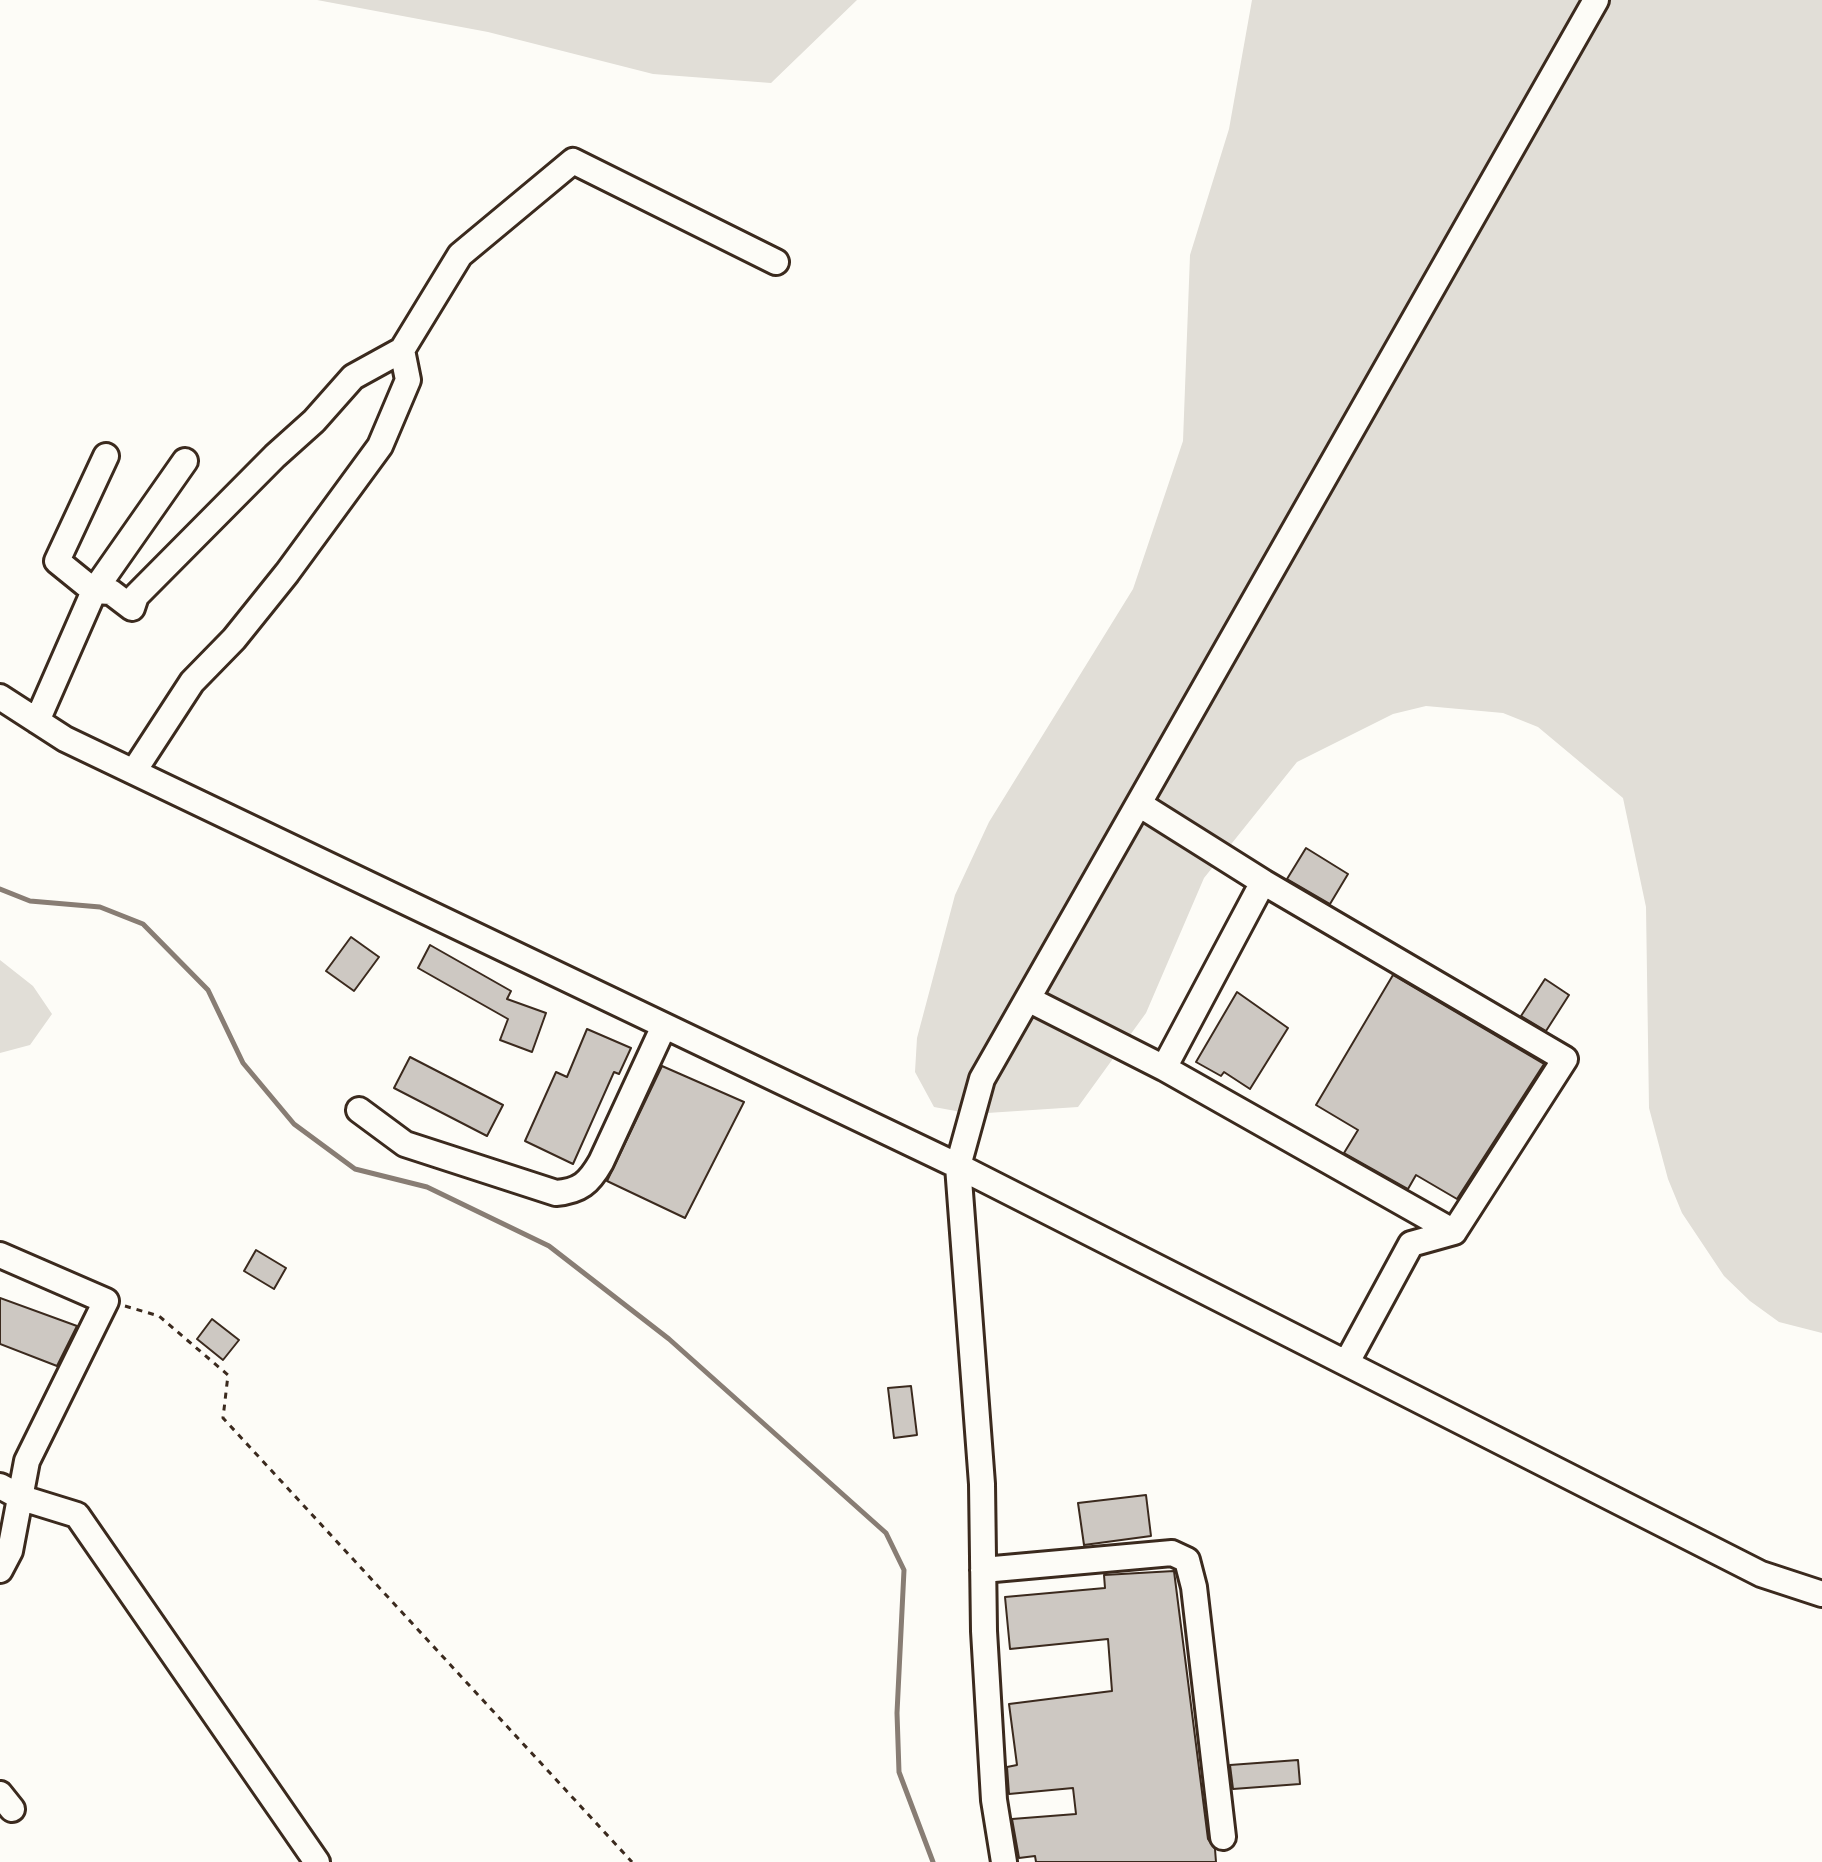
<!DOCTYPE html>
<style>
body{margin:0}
canvas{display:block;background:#fdfcf7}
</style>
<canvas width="1822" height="1862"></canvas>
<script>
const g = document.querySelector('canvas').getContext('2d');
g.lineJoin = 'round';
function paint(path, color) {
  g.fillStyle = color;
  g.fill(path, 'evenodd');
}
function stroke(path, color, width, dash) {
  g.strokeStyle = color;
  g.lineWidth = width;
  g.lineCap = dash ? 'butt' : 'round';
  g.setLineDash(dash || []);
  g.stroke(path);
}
paint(new Path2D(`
 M 317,0 L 857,0 L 771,83 L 653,74 L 488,32 Z
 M 1252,0 L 1822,0 L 1822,1333 L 1779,1322 L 1750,1301 L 1724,1276 L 1682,1213 L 1668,1179 L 1649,1108 L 1646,907 L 1623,798 L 1538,727 L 1503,713 L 1426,706 L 1393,714 L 1297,762 L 1204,878 L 1146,1013 L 1078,1107 L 972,1114 L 934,1107 L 915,1072 L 917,1038 L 955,895 L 989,822 L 1133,589 L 1183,441 L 1190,255 L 1229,129 Z
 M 0,960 L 33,986 L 52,1014 L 30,1045 L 0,1053 Z`), '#e1ded7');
stroke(new Path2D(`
 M 0,889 L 30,901 L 100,907 L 143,924 L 208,990 L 243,1063 L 294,1124 L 355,1169 L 427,1187 L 549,1246 L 669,1339 L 886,1533 L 904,1570 L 897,1713 L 899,1772 L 933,1862`), '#887d74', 5);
const building = new Path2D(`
 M 1306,848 L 1348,874 L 1330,904 L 1287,879 Z
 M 351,937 L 379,957 L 354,991 L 326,971 Z
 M 430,945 L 511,991 L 507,999 L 546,1013 L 532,1052 L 500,1040 L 508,1019 L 418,968 Z
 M 1393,975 L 1544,1064 L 1457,1199 L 1416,1175 L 1408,1189 L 1344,1153 L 1358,1130 L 1316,1105 Z
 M 1545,979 L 1569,995 L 1546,1031 L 1521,1016 Z
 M 1237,992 L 1288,1028 L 1250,1089 L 1224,1072 L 1221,1076 L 1196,1062 Z
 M 587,1029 L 631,1048 L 619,1074 L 614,1072 L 573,1164 L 525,1141 L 556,1072 L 567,1077 Z
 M 410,1057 L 503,1105 L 487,1136 L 394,1088 Z
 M 662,1066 L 744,1102 L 685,1218 L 607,1181 Z
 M 256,1250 L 286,1268 L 274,1289 L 244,1271 Z
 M 0,1298 L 77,1326 L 57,1366 L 0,1344 Z
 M 212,1319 L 239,1340 L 223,1360 L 197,1339 Z
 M 911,1386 L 917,1435 L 894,1438 L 888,1388 Z
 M 1146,1495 L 1151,1536 L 1084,1545 L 1078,1503 Z
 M 1174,1571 L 1208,1839 L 1215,1849 L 1216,1862 L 1036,1862 L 1035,1856 L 1019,1858 L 1012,1819 L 1076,1814 L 1073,1788 L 1009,1794 L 1007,1767 L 1017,1765 L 1009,1704 L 1112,1691 L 1108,1639 L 1010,1649 L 1005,1597 L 1105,1588 L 1104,1575 Z
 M 1298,1760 L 1300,1784 L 1233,1789 L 1230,1765 Z`);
paint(building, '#cdc8c2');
stroke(building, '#3b2a1e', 2);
const minor = new Path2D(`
 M 402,350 L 460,255 L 573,161 L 776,262
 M 106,456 L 57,561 L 94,591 L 185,461
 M 0,697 L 65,739 L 958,1166 L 1761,1574 L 1822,1594
 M 37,721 L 94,591 L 111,592 L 132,608 L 136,596 L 275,456 L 314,421 L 353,377 L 402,350 L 408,380 L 380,446 L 287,573 L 234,639 L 192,682 L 134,771
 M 1139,804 L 1263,882
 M 1028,999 L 1164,1068
 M 359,1110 L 405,1144 L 556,1193 C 580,1191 589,1183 601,1162 L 664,1026
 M 0,1255 L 106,1301 L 27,1461 L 10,1551 L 0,1570
 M 1347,1362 L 1411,1244 L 1454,1232 L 1565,1059 L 1263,882 L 1164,1068 L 1454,1232
 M 0,1486 L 22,1498 L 77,1515 L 317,1862
 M 983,1570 L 1172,1553 L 1187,1560 L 1194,1587 L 1223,1837
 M 0,1794 L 12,1809
 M 1004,1862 L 994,1800 L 984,1631 L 982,1484 L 958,1166 L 982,1079 L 1596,0`);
stroke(minor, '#3b2a1e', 30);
stroke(new Path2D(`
 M 125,1306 L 159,1316 L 228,1375 L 223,1418 L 632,1862`), '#3b2a1e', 3, [6, 6]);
stroke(minor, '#fdfcf7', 24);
</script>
